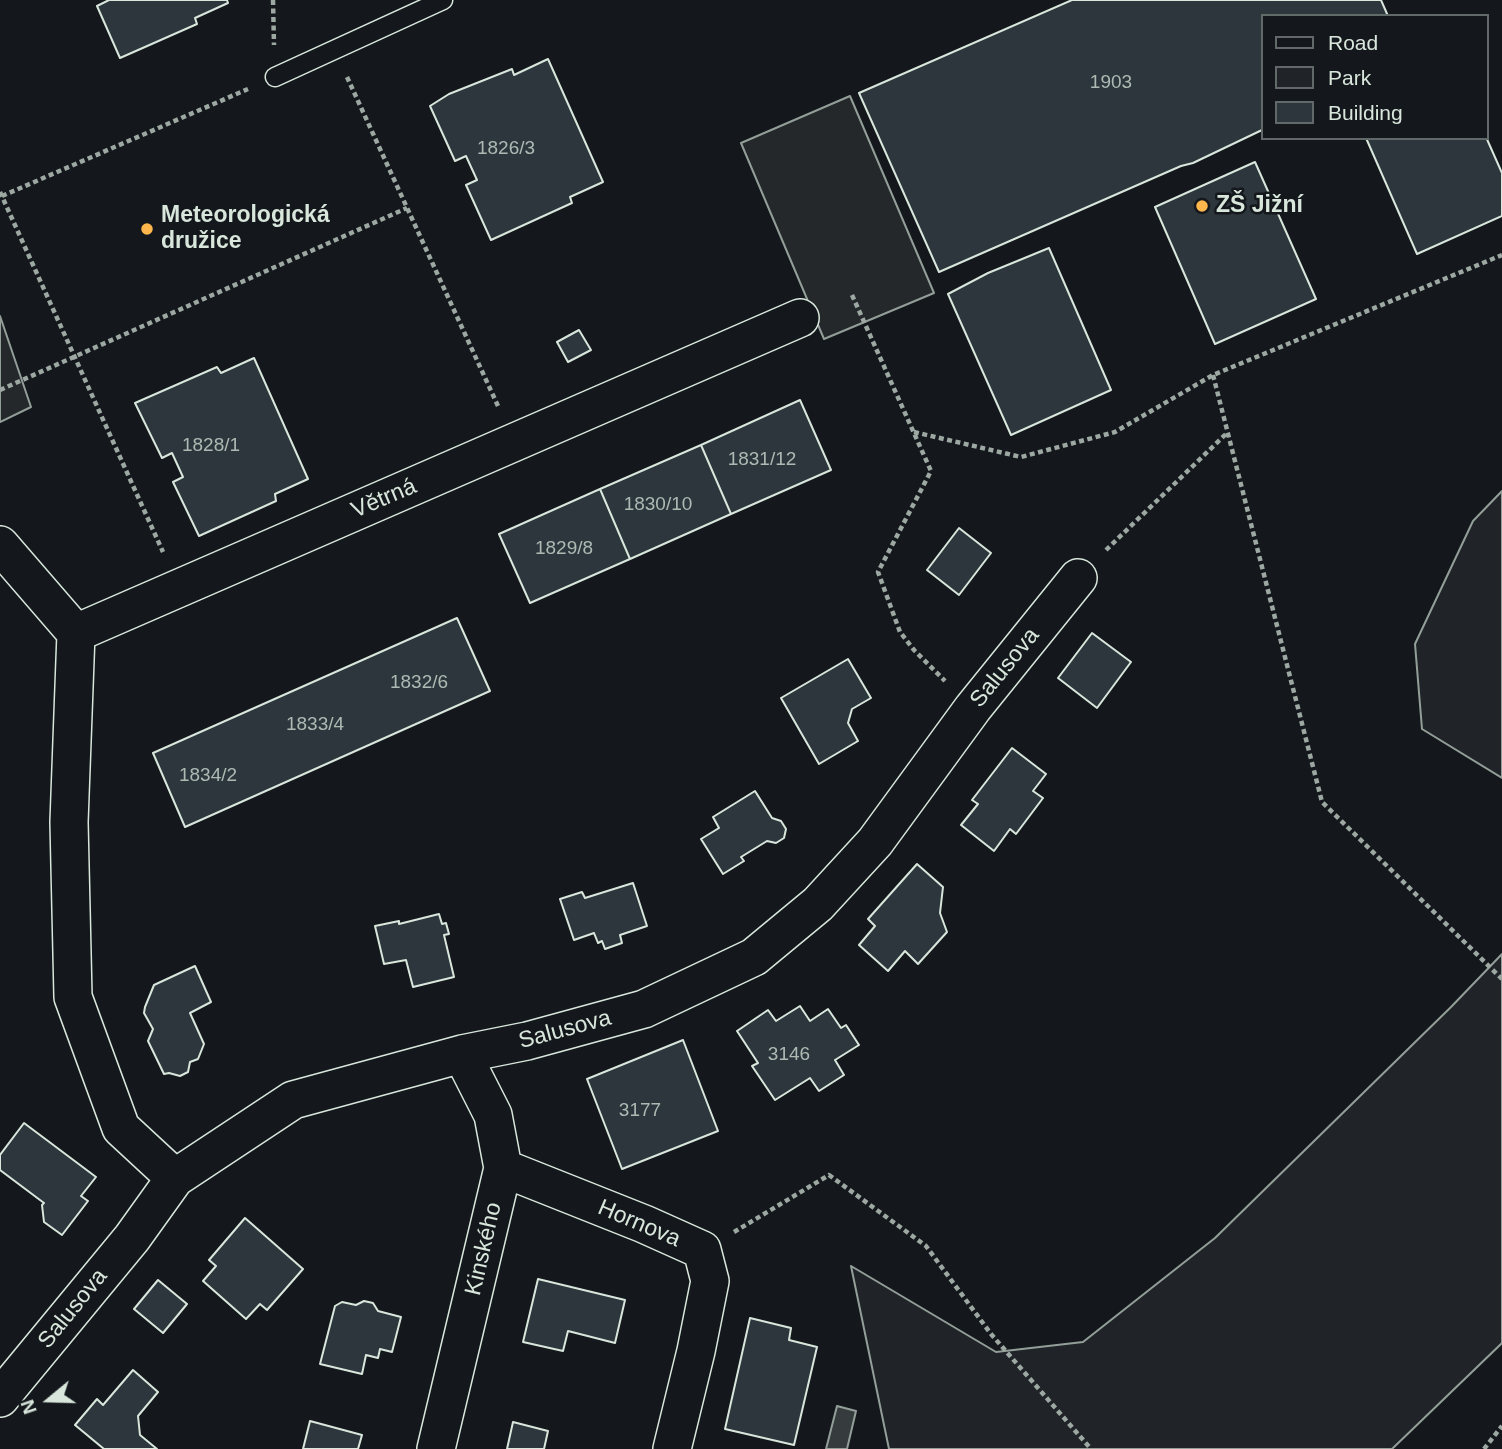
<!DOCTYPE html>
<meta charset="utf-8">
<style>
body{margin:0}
#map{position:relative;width:1502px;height:1449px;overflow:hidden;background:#14181c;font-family:Arial,sans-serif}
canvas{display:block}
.legend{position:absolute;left:1261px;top:14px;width:228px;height:126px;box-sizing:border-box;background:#14181c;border:2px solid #626a69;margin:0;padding:9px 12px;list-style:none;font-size:21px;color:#d8e6dc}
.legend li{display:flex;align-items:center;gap:14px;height:35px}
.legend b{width:35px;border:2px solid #626a69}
.north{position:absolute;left:14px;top:1365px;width:70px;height:70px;-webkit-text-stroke:5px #14181c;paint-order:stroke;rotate:251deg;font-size:19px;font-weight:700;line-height:28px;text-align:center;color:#d8e6dc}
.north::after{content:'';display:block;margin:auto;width:24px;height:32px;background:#d8e6dc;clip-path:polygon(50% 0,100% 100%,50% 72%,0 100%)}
</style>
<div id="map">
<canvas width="1502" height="1449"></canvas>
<ul class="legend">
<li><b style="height:9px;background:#14181c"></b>Road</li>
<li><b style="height:19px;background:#202428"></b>Park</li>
<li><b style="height:19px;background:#2c363c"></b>Building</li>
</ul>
<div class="north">N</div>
</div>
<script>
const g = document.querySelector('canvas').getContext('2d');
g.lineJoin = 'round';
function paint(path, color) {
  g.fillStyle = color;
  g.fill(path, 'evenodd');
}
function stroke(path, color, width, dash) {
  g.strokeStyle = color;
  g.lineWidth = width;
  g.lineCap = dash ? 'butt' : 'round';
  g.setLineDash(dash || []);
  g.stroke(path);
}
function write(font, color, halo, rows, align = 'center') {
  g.font = font + ' Arial,sans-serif';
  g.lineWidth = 5;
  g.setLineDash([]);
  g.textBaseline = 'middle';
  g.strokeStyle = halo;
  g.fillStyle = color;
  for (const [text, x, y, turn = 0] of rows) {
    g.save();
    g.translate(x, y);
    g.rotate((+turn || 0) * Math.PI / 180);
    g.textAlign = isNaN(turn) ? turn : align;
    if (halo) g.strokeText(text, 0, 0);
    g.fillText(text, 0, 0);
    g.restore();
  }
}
const green = new Path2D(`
 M 1502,491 L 1502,778 L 1422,729 L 1415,644 L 1473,521 Z
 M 1502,954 L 1502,1343 L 1392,1449 L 889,1449 L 851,1266 L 996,1352 L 1083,1342 L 1215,1238 L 1451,1007 Z`);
paint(green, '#202428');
stroke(green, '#939e99', 2);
const parking = new Path2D(`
 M 850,96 L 934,293 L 824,339 L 741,143 Z
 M 0,316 L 31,407 L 0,422 Z`);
paint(parking, '#24282b');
stroke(parking, '#939e99', 2);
const water = new Path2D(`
 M 837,1406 L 856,1411 L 847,1449 L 826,1449 Z`);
paint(water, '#363b3e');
stroke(water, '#939e99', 2);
const building = new Path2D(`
 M 109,0 L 227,0 L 228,3 L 195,18 L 197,24 L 120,58 L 97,6 Z
 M 1072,0 L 1381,0 L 1388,16 L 1262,16 L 1262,130 L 1193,163 L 1181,166 L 939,272 L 859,93 Z
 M 548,59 L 603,182 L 570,197 L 572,203 L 491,240 L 466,185 L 477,180 L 466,156 L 455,161 L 430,106 L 449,94 L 512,69 L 514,75 Z
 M 1486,137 L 1502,173 L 1502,216 L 1417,254 L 1366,138 Z
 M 1255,162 L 1316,299 L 1215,344 L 1155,207 Z
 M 1049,248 L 1111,390 L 1011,435 L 948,294 L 988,273 Z
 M 579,330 L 591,350 L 568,362 L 557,342 Z
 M 254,358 L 308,479 L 275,494 L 276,501 L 199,536 L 173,482 L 183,477 L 172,453 L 162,458 L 135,403 L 217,367 L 221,373 Z
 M 800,400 L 831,470 L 731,514 L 701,445 Z
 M 701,445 L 731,514 L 630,559 L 600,489 Z
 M 600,489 L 630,559 L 530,603 L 499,534 Z
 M 959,528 L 991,553 L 959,595 L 927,570 Z
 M 457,618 L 490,691 L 185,827 L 153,753 Z
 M 1092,633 L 1131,662 L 1097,708 L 1058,678 Z
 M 848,659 L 871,698 L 852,709 L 848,723 L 858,741 L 819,764 L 781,698 Z
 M 1012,748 L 1046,774 L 1033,791 L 1043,798 L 1016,834 L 1010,829 L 994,851 L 961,825 L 978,804 L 972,800 Z
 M 755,791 L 772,818 L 781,821 L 786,829 L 784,838 L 776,843 L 767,841 L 741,857 L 744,861 L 723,874 L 701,839 L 719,828 L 713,817 Z
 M 917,864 L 943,887 L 940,913 L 947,932 L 918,964 L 905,951 L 888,971 L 859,945 L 875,926 L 868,919 Z
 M 633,883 L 647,926 L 620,935 L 622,943 L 605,949 L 602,941 L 598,943 L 594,933 L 574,940 L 560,899 L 582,892 L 585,898 Z
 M 439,914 L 442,924 L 446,923 L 449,934 L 444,935 L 454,977 L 413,987 L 406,960 L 384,964 L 375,926 L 399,921 L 399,924 Z
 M 195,966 L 211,1002 L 190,1013 L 204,1044 L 198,1059 L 190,1062 L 188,1072 L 180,1076 L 169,1073 L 164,1074 L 148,1041 L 153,1029 L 144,1013 L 145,1007 L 154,985 Z
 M 800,1006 L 810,1021 L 828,1009 L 841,1028 L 846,1025 L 859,1045 L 835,1060 L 844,1075 L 819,1091 L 810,1078 L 775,1100 L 752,1066 L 758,1063 L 737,1031 L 768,1010 L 776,1021 Z
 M 683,1040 L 718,1131 L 622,1169 L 587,1079 Z
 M 24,1123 L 96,1177 L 81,1196 L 88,1201 L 62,1235 L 44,1222 L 42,1205 L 44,1203 L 0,1170 L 0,1155 Z
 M 245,1218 L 303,1269 L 267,1310 L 260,1304 L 246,1319 L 203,1281 L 216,1266 L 209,1260 Z
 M 538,1279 L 625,1300 L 615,1343 L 568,1331 L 563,1351 L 523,1342 Z
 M 158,1280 L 187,1304 L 163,1333 L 134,1309 Z
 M 364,1301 L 373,1303 L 378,1311 L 401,1317 L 392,1352 L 380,1349 L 378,1358 L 366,1355 L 362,1374 L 320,1364 L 335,1306 L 342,1302 L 356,1305 Z
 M 750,1318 L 791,1328 L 789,1340 L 817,1347 L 794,1445 L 725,1429 Z
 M 133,1370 L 158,1392 L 138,1416 L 140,1435 L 157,1449 L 104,1449 L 75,1425 L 97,1399 L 103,1405 Z
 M 310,1421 L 362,1435 L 358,1449 L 303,1449 Z
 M 513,1422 L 548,1431 L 544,1449 L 507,1449 Z`);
paint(building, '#2c363c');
stroke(building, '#d8e6dc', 2);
const lane = new Path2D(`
 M 275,77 L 443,0`);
const street = new Path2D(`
 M 0,545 L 76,633 L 800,318
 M 76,633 L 69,822 L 73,997 L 121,1128 L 175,1178
 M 503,1168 L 644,1224 L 702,1250 L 710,1281 L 696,1351 L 672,1449
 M 0,1398 L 132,1238 L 175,1178 L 293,1100 L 462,1054 L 527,1041 L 644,1009 L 754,957 L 818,904 L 875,842 L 973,708 L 1078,578
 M 436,1449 L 503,1168 L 493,1115 L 462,1054`);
stroke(lane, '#d8e6dc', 21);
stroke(street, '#d8e6dc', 40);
stroke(new Path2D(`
 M 273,0 L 274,45
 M 347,77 L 498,406
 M 0,192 L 163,552
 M 2,196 L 248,89
 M 852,295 L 931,471 L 878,572 L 900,632 L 914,650 L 945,681
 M 1213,375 L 1322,802 L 1502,979
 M 0,390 L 407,208
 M 914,432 L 1021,457 L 1115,432 L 1213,375 L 1502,255
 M 1106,550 L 1228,432
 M 734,1232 L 829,1175 L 926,1246 L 991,1334 L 1091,1449
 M 1484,1449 L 1502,1426`), '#9da8a2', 4.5, [5, 3.5]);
stroke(lane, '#14181c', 18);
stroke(street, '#14181c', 37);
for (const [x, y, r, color] of [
 [1202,206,7,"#ffb74d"],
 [147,229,7,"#ffb74d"]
]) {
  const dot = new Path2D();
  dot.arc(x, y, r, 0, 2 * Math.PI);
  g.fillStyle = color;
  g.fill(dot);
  stroke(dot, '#14181c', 2.5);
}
write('19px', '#adbab4', null, [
 ["1903",1111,83],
 ["1826/3",506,149],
 ["1828/1",211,446],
 ["1831/12",762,460],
 ["1830/10",658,505],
 ["1829/8",564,549],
 ["1832/6",419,683],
 ["1833/4",315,725],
 ["1834/2",208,776],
 ["3146",789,1055],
 ["3177",640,1111]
]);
write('bold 23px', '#d8e6dc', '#14181c', [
 ["ZŠ Jižní",1216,206],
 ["Meteorologická",161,216],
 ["družice",161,242]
], 'left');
write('23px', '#d8e6dc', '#14181c', [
 ["Větrná",384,499,-23],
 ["Salusova",1005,668,-51],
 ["Salusova",565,1030,-15],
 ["Hornova",639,1224,23],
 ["Kinského",484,1249,-77],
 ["Salusova",73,1309,-51]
]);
</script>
